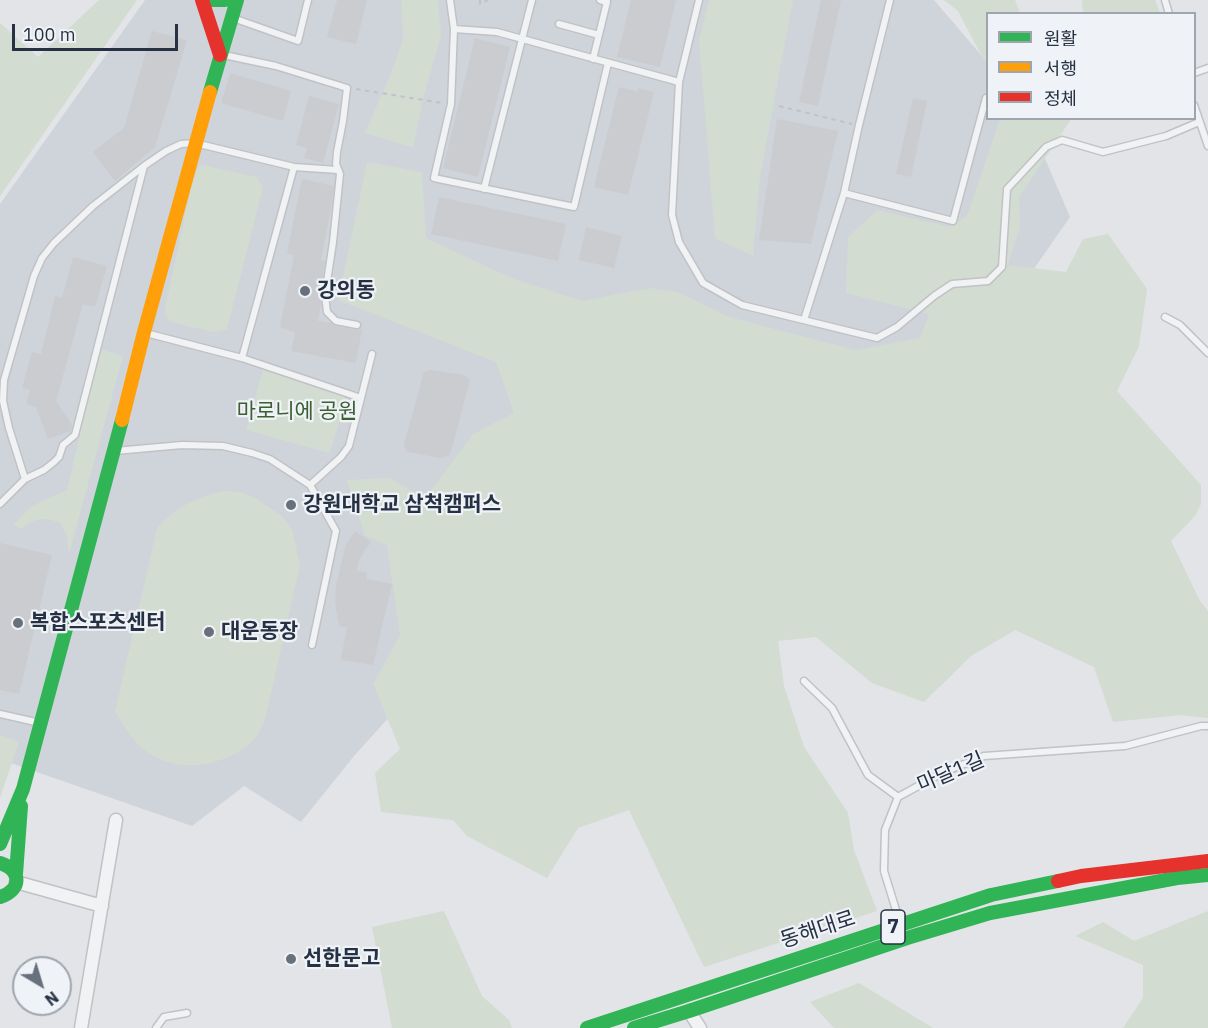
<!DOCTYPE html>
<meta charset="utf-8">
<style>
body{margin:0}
#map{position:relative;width:1208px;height:1028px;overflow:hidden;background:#e2e4e7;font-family:"IBM Plex Sans","Noto Sans KR",sans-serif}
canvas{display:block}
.legend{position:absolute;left:986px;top:12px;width:210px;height:108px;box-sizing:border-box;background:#eff3f7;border:2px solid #9fa5af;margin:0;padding:8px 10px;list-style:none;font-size:18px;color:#263143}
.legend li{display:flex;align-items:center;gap:12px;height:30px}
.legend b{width:30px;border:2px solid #9fa5af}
.north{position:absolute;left:12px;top:956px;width:60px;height:60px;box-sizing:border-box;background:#eff3f7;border:2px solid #9fa5af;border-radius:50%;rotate:142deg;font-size:16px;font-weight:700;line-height:24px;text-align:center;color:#263143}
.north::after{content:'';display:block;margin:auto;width:21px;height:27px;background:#68707c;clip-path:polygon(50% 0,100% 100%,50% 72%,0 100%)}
.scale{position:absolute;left:12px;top:24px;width:166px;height:27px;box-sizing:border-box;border:3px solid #263143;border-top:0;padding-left:8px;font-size:18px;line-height:21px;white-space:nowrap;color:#263143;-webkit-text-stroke:4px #eff3f7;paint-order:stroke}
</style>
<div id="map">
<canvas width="1208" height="1028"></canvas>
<ul class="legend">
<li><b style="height:8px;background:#30b455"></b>원활</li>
<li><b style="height:8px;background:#ff9f0a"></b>서행</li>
<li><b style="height:8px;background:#e5322d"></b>정체</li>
</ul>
<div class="north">N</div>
<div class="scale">100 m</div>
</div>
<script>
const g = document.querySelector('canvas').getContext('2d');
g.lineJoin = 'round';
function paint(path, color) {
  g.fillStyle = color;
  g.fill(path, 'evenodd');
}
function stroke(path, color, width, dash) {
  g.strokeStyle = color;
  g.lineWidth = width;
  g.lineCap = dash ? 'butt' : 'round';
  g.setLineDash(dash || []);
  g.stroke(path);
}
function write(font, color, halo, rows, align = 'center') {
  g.font = font + ' "IBM Plex Sans","Noto Sans KR",sans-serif';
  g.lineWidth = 4.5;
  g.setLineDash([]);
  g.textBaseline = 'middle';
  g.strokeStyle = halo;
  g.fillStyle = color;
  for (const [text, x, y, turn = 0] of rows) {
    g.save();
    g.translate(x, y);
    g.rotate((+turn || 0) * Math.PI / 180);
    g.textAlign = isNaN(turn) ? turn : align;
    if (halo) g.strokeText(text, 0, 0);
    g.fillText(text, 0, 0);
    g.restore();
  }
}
paint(new Path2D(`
 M 145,0 L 934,0 L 987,62 L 988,118 L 1028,119 L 1070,217 L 1022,286 L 453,646 L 354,756 L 301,822 L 244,786 L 192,826 L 5,761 L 0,777 L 0,204 Z`), '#cfd4db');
paint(new Path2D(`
 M 99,0 L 137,0 L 0,196 L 0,23 L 38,57 Z
 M 401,0 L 438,0 L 441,36 L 423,99 L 413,148 L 365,133 L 391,73 L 403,39 Z
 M 709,0 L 793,0 L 760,177 L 753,256 L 715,238 L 699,41 Z
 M 944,0 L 1015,0 L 1020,13 L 988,14 L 987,66 L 958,11 Z
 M 1082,0 L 1155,0 L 1160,13 L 1080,13 L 1083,12 Z
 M 1000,119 L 1071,119 L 1019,198 L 1020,227 L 1008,265 L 1066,272 L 1083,239 L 1108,234 L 1147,289 L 1139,346 L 1117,391 L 1201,485 L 1201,504 L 1195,516 L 1171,541 L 1200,601 L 1208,611 L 1208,718 L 1180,715 L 1113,722 L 1094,667 L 1015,630 L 971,656 L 924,702 L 872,683 L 816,637 L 778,641 L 784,686 L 804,747 L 848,813 L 854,850 L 877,911 L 704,967 L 629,810 L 578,828 L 547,878 L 467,836 L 453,820 L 381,812 L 375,773 L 400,749 L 373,684 L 400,635 L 387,545 L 365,536 L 347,480 L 389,478 L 425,498 L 473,434 L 514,413 L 496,362 L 338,300 L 367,162 L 422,172 L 426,238 L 511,278 L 582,301 L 651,288 L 678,292 L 729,317 L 855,350 L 920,338 L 929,314 L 846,293 L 848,237 L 877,210 L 950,227 L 967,216 Z
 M 201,165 L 257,177 L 263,188 L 227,329 L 213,332 L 171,322 L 164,313 L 194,174 Z
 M 100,349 L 123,356 L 69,554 L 67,537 L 61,523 C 43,517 37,517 21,529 L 13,525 L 32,506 L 67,490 Z
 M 263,370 L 347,394 L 330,453 L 246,430 Z
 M 227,491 L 240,492 L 254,497 L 282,516 L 292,529 L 300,565 L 265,720 C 262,726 260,732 256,737 C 252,743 245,748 239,752 C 211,767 174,772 147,752 C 133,742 124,726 115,712 L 157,528 C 175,508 200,494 227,491 Z
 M 0,735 L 19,742 L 0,798 Z
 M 444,911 L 482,996 L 509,1020 L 512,1028 L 392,1028 L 372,927 Z
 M 1208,911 L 1208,1028 L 1123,1028 L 1143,998 L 1143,965 L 1075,936 L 1103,922 L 1134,941 Z
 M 859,983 L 933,1028 L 834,1028 L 810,1002 Z`), '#d2dcd1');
paint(new Path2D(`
 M 337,0 L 367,0 L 356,44 L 327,37 Z
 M 631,0 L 676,0 L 660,67 L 617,57 Z
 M 821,0 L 841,0 L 818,106 L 799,102 Z
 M 152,31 L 187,40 L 155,147 L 115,181 L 93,152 L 124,128 Z
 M 475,38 L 510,47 L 478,177 L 443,168 Z
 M 230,73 L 291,91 L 283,121 L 221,103 Z
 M 619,87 L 638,92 L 638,88 L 654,92 L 628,195 L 594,187 Z
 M 309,96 L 339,104 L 323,163 L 304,158 L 307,148 L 296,145 Z
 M 913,98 L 927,101 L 911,177 L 896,174 Z
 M 777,119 L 838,131 L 811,244 L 759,240 Z
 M 302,179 L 334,186 L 331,209 L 321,260 L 325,261 L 320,295 L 321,305 L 318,321 L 331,323 L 335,326 L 356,330 L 362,329 L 356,363 L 291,351 L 295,333 L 280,327 L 294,255 L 287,253 Z
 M 439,197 L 566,224 L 558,261 L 431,234 Z
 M 586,227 L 622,236 L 614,268 L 579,260 Z
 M 73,257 L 107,266 L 95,307 L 83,304 L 56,401 L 72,425 L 71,431 L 48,439 L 36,407 L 26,404 L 30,390 L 22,388 L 32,352 L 41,354 L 55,296 L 62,298 Z
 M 430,370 L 464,375 L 470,380 L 450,455 L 441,458 L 407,452 L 404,445 L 424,372 Z
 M 355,531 L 371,542 L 364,551 L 359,561 L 357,571 L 367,572 L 367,579 L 392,584 L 373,665 L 341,660 L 347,627 L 339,626 L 335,602 L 336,585 L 346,544 Z
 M 0,543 L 52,555 L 19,694 L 0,690 Z`), '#caccd0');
const lane = new Path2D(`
 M 450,0 L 454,29 L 451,104 L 434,178 L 574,207 L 608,63
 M 1165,0 L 1169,14
 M 233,18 L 298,41 L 308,0
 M 559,24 L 599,35
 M 454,29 L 497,32 L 679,82 L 672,215 L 679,242 L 703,283 L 742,305 L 877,338 L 897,327 L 934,296 L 952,284 L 988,281 L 1002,267 L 1007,189 L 1046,147 L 1062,140 L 1103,152 L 1166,136 L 1199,122
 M 224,55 L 276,66 L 347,88 L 343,121 L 337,152 L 336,164 L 340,174 L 333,242 L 325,295 L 327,312 L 336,321 L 357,325
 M 593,59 L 607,2 L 600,0
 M 1194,73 L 1208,68
 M 679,82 L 699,0
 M 1194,105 L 1208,146
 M 294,167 L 338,170
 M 484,189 L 532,0
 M 844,193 L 953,221 L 986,98
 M 1165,317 L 1180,325 L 1208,353
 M 804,320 L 844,193 L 859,125 L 890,0
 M 146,333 L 242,358 L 361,398 L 349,446 L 341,457 L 310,485
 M 361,398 L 372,354
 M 115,451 L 182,445 L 223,446 L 252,453 L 270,459 L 310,485 L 336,531 L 312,645
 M 25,479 L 44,470 L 54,462 L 59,457 L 63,445 L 75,435 L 144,166
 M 0,504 L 25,479 L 9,428 L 3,401 L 4,380 L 34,276 L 42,258 L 54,243 L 93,206 L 144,166 L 166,151 L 181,144 L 195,143 L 294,167 L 242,358
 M 804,681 L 832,708 L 868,775 L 898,797
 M 0,714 L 40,723
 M 900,923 L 884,871 L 885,830 L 898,797 L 944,772 L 984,756 L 1125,746 L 1201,726 L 1208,726
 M 156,1028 L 164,1017 L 187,1013`);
const street = new Path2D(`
 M 16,882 L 102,906
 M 689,1011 L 700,1028
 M 81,1028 L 116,820`);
stroke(lane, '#c0c2c5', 9);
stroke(street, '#c0c2c5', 15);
stroke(new Path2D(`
 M 480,0 L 480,4 L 488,0
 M 356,89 L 442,103
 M 779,106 L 852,124`), '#c0c2c7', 2, [4.5, 4.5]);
stroke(lane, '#f1f2f4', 6);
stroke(street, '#f1f2f4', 12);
stroke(new Path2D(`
 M 212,0 L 225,0
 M 210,92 L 237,0
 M 0,844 L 23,789 L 122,420
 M 0,863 C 22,870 22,890 0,897
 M 16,874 L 21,806
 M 587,1028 L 991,895 L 1058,881
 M 634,1028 L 689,1011 L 907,938 L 990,913 L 1177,878 L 1208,875`), '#30b455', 14);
stroke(new Path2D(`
 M 122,420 L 144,332 L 210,92`), '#ff9f0a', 14);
stroke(new Path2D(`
 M 202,0 L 220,55
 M 1058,881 L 1081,876 L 1208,861`), '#e5322d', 14);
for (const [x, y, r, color] of [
 [305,291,6,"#68707c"],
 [291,505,6,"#68707c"],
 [18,623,6,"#68707c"],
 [209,632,6,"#68707c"],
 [291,959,6,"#68707c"]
]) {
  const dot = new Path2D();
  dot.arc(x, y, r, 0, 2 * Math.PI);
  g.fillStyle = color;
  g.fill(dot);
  stroke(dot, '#eff3f7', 2);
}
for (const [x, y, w] of [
 [893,927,24]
]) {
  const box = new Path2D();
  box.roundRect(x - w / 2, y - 17, w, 34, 4.5);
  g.fillStyle = '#eff3f7';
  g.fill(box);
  stroke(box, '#263143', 1.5);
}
write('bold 20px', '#263143', null, [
 ["7",893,927]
]);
write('bold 21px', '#263143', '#eff3f7', [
 ["강의동",317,291],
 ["강원대학교 삼척캠퍼스",303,505],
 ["복합스포츠센터",30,623],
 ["대운동장",221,632],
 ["선한문고",303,959]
], 'left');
write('21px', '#3c6032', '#eff3f7', [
 ["마로니에 공원",297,412]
]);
write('21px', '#263143', '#eff3f7', [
 ["마달1길",951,773,-23],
 ["동해대로",818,930,-18]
]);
</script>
